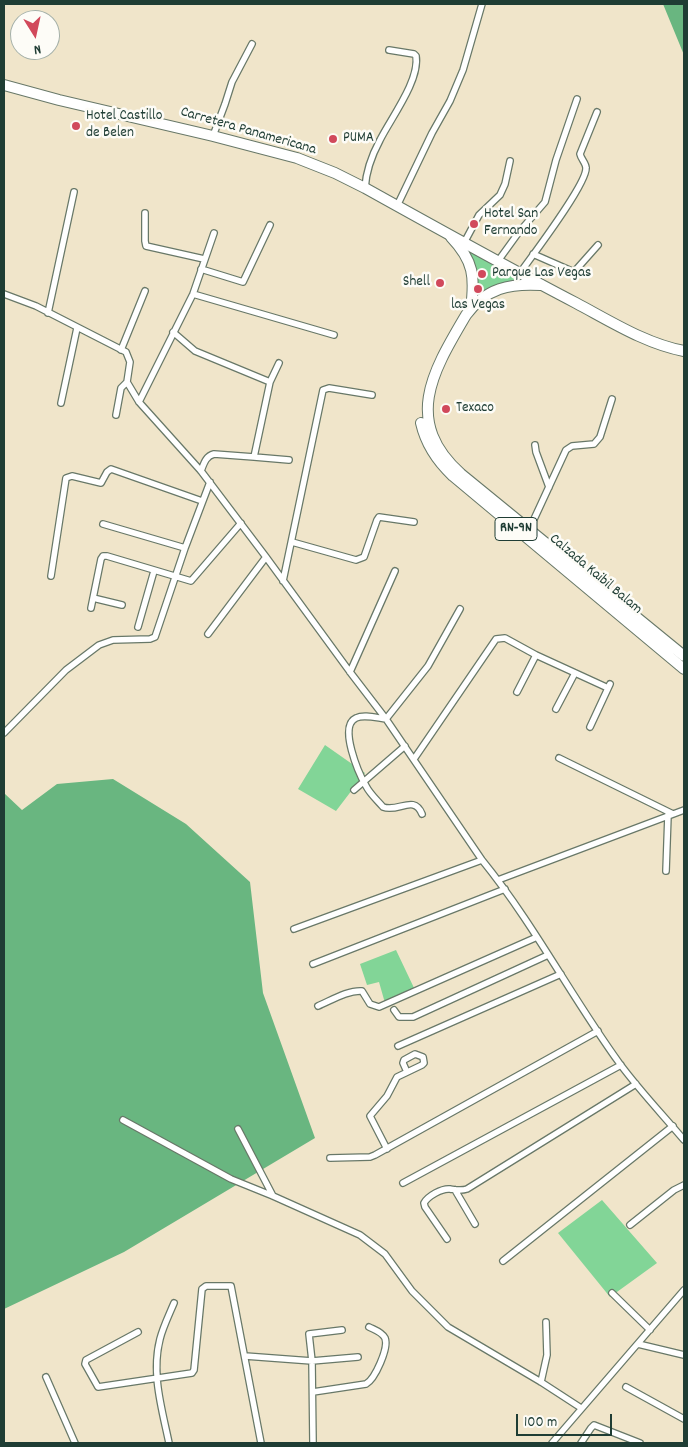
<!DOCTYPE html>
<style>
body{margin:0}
#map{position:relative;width:688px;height:1447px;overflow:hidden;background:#f0e5ca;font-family:Dekko,sans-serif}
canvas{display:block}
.frame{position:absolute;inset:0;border:5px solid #1f3d34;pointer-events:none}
.north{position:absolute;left:10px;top:10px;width:50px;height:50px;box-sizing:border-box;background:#fdfcf7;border:1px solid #a4b0a9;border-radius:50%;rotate:170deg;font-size:14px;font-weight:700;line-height:20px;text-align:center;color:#1f3d34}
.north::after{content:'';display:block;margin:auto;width:18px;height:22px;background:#d1495b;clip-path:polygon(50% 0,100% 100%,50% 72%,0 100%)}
.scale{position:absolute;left:516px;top:1414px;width:96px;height:22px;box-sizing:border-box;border:2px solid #1f3d34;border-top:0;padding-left:6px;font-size:15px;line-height:18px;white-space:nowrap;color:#1f3d34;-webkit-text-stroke:4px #fdfcf7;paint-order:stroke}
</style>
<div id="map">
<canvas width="688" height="1447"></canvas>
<div class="frame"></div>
<div class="north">N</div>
<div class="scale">100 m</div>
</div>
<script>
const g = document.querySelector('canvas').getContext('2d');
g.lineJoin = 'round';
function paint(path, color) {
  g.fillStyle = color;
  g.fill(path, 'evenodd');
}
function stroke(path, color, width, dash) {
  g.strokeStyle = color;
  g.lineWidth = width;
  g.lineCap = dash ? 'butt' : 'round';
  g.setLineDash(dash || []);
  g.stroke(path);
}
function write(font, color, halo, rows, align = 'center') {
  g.font = font + ' Dekko,sans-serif';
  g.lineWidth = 5;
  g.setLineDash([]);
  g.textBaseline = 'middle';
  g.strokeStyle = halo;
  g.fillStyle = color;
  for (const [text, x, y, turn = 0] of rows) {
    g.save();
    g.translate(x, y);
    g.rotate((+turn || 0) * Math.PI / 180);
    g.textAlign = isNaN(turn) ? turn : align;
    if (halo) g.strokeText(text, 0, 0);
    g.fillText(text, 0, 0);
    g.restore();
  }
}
paint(new Path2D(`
 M 463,248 L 524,279 L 498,287 L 472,306 Z
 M 325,745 L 365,773 L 336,811 L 298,789 Z
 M 396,950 L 415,990 L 385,1003 L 379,982 L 367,985 L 360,964 Z
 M 602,1200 L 657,1263 L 610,1297 L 558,1233 Z`), '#82d597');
paint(new Path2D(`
 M 663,4 L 684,4 L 684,55 Z
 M 113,779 L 186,824 L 250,882 L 263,993 L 315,1138 L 124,1252 L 4,1309 L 4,793 L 22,810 L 57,784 Z`), '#69b680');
const minor = new Path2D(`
 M 213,136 L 225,104 L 232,82 L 252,44
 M 365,188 C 366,171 372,155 380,140 C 391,118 420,80 416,56 L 414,54 L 389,50
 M 397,206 L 432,133 L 450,101 L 463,70 L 482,4
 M 145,213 L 145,241 L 146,246 L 204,259
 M 464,243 L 479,215 L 500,195 L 505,184 L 510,161
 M 533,254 L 574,272 L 598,245
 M 498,261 L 519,232 L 545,202 L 556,160 L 577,99
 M 201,269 L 243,282 L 270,225
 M 520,273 C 532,256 587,184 586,168 C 586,163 581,159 580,154 L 597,112
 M 4,294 L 36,306 L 126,352 L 130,362 L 127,382 L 139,402 L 201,471 L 266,557 L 350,672 L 386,719 L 482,860 C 534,924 572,998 620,1064 C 640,1091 663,1115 684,1140
 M 193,294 L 334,335
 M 48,313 L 74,192
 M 173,332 L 195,351 L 270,382
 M 121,350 L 145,291
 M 139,402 L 193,294 L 214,233
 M 61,403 L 77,328
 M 116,415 L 121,388 L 127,382
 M 535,445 L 536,452 L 549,487
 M 254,457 L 289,460
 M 201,471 C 204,463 206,456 214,454 L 254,457 L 270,382 L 279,363
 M 103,524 L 185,548
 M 529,530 L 566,450 L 572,446 L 594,444 L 600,437 L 612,399
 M 292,542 L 356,560 L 364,557 L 377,520 L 379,517 L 414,522
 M 51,576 L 66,478 L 72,476 L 101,483 L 107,472 L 111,469 L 202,501
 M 283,581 L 323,390 L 329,388 L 372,395
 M 93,598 L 122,605
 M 91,608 L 101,559 L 103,556 L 107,556 L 191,581 L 241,523
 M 138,627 L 154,571
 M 208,634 L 266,557
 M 350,672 L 395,571
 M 517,692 L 536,655
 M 556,709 L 575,673
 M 590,727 L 610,684
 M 4,733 L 66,670 L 99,645 L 113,640 L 150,639 L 155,637 L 185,548 L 210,482
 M 559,758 L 673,814
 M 414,759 L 496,639 L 505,638 L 536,655 L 608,688
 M 354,790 L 405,746
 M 422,814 C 414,794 398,813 383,807 C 377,800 370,794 366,786 C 359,774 338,726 356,718 C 364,714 377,718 386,719 L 428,666 L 460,609
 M 666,871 L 668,815
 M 498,880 L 684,810
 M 294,929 L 482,860
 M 313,964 L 505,889
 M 318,1006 C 332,1000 348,990 362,991 L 370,1004 L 379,1007 L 537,937
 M 394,1010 L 399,1017 L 413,1017 L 548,955
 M 398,1046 L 561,974
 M 123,1120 L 231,1179 L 273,1196 L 360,1235 L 385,1254 L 412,1291 L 448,1327 L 541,1382 L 581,1408
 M 238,1129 L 273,1196
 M 387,1149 L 370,1116 L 387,1096 L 397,1077 L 422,1065 L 424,1063 L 423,1057 L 415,1054 L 404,1060 L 403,1063 L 407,1072
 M 330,1158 L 370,1157 L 375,1155 L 598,1031
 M 403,1183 L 621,1065
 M 455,1190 L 475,1224
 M 630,1225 L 674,1190 L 684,1185
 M 447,1239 L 425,1207 L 424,1203 C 428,1196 442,1188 450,1189 C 457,1190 461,1191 467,1189 L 636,1084
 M 503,1261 L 673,1126
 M 612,1293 L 650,1330
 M 342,1330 L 309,1334 L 312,1361 L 358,1357
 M 138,1332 L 86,1360 L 85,1364 L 98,1387 L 192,1373 L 194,1370 L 202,1289 L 206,1286 L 231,1286 L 261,1443
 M 638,1344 L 684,1355
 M 245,1356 L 312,1361 L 313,1443
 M 46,1377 L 75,1443
 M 541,1382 L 547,1355 L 546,1322
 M 626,1387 L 684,1419
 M 313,1392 L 366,1384 C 375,1379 389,1348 385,1338 C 382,1332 375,1330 369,1327
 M 169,1443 C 162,1409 151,1374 160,1339 C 163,1327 169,1315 174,1303
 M 552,1443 L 684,1290
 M 581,1443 L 591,1428 L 594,1425 L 640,1443`);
const primary = new Path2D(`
 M 451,237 C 474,261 475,277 471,309
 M 541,285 C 510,283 486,288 466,315 C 433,371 402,421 461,474 L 684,656
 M 421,423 C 426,445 437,461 453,476 L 684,669`);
const trunk = new Path2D(`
 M 4,85 L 59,100 L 213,136 L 297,158 L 335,173 L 365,188 C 435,227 505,266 576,303 C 610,321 646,344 684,351`);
stroke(minor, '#687868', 8);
stroke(primary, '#687868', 12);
stroke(trunk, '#687868', 12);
stroke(minor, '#fff', 5.5);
stroke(primary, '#fff', 10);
stroke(trunk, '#fff', 10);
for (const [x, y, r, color] of [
 [76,126,5,"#d1495b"],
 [333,139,5,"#d1495b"],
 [474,224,5,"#d1495b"],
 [482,274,5,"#d1495b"],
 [440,283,5,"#d1495b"],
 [478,289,5,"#d1495b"],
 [446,409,5,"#d1495b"]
]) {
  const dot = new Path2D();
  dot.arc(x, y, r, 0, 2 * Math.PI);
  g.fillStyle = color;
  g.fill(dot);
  stroke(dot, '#fdfcf7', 2);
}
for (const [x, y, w] of [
 [516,529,42]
]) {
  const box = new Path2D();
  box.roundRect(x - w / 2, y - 11.5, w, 23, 4);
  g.fillStyle = '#fdfcf7';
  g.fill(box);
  stroke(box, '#1f3d34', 1);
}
write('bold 14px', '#1f3d34', null, [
 ["RN-9N",516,529]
]);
write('15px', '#1f3d34', '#fdfcf7', [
 ["Hotel Castillo",86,117],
 ["de Belen",86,134],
 ["PUMA",343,139],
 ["Hotel San",484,215],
 ["Fernando",484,232],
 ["Parque Las Vegas",492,274],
 ["Shell",430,283,"right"],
 ["las Vegas",478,306,"center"],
 ["Texaco",456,409]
], 'left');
write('15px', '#1f3d34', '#fdfcf7', [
 ["Carretera Panamericana",248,132,16],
 ["Calzada Kaibil Balam",595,575,40]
]);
</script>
